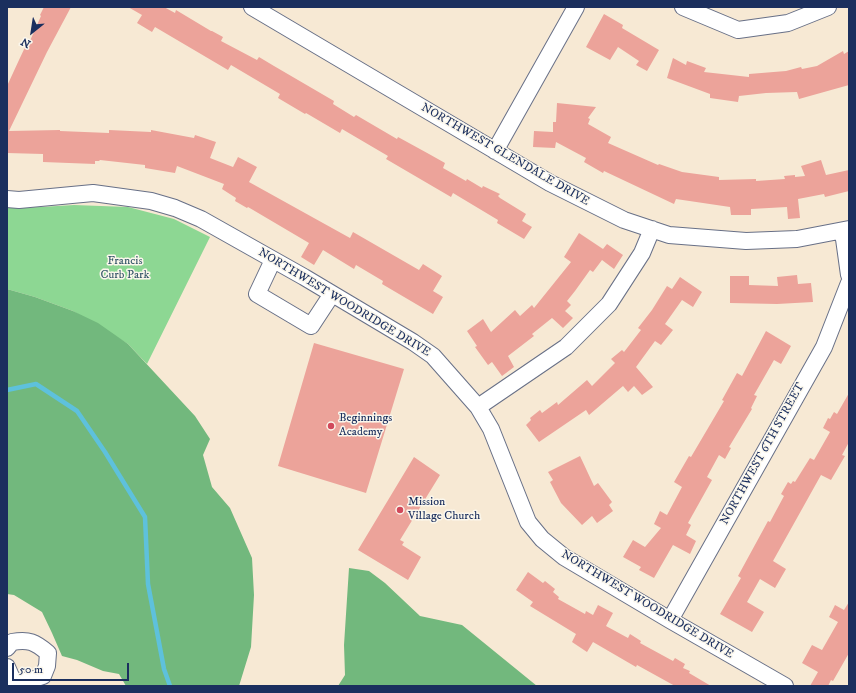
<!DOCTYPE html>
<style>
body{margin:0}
#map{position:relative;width:856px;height:693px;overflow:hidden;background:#f7e9d4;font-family:"IM FELL DW Pica",serif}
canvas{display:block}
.frame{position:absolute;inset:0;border:8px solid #1b2f5e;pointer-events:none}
.north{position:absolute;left:12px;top:12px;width:40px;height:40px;-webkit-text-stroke:3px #fbf7ec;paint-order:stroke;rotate:210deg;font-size:11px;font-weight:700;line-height:16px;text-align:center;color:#1b2f5e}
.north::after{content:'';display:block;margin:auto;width:14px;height:18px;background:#1b2f5e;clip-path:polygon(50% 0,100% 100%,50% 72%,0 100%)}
.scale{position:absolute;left:12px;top:663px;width:117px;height:18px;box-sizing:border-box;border:2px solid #1b2f5e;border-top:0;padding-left:5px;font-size:12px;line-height:14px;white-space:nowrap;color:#1b2f5e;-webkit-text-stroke:3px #fbf7ec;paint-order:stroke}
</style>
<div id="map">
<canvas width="856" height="693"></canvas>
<div class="frame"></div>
<div class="north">N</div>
<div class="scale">50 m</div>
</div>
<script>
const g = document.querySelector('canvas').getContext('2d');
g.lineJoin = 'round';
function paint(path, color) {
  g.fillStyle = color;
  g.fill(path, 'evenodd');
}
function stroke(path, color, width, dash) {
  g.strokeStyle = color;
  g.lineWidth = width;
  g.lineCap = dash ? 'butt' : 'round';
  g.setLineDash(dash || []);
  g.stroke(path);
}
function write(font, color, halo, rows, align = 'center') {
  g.font = font + ' "IM FELL DW Pica",serif';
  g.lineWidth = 3;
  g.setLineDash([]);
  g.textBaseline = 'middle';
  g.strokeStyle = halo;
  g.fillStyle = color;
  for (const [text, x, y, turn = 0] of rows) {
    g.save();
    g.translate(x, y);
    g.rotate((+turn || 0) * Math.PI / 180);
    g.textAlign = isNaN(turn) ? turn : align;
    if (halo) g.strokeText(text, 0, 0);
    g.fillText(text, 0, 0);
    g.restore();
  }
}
paint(new Path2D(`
 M 74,205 L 128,207 L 174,219 L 210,237 L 147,364 L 128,344 L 73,311 L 35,297 L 7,289 L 7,208 L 41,207 Z`), '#8dd793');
paint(new Path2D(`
 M 7,289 L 35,297 L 73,311 L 98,323 L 128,344 L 195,416 L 210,439 L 203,455 L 212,487 L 230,508 L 252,558 L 254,595 L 251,647 L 239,686 L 126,686 L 119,674 L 103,671 L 77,660 L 62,656 L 52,633 L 42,612 L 14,595 L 7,594 Z
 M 349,568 L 369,571 L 385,583 L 420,616 L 462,625 L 537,686 L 338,686 L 345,675 L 344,645 Z`), '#72b87d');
stroke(new Path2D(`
 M 7,390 L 36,384 L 77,411 L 105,452 L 145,517 L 148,584 L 164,669 L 170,686`), '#5ec1dc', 4.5);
paint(new Path2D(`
 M 44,7 L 71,7 L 47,52 L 9,131 L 60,130 L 60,131 L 109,133 L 109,130 L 151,132 L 151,130 L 194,138 L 195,135 L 216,142 L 210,158 L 233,167 L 238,157 L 257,167 L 249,182 L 350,238 L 353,232 L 419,270 L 423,264 L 442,276 L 433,291 L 443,297 L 433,314 L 382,284 L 383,281 L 356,265 L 354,269 L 323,250 L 314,265 L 301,257 L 309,243 L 248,207 L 247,208 L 235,201 L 236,198 L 222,189 L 224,184 L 177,166 L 175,173 L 145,168 L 145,165 L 100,160 L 99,161 L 95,161 L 95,164 L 43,162 L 43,154 L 7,153 L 7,86 L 19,60 L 27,43 L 29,43 L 41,16 L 40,15 Z
 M 128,7 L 164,7 L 175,13 L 176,10 L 211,31 L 212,31 L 223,37 L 221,41 L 257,60 L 259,57 L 274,66 L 334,101 L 333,104 L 354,117 L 356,115 L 397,139 L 398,137 L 429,154 L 445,163 L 443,168 L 466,181 L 467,179 L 482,188 L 483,186 L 500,194 L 498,196 L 500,198 L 526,214 L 522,221 L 532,227 L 524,239 L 497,223 L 498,220 L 453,193 L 451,197 L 386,159 L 388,156 L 342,129 L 340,133 L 306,113 L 305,114 L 278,98 L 280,94 L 231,65 L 228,70 L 155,27 L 152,32 L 137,23 L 142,15 Z
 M 604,14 L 623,25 L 622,28 L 659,50 L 647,71 L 636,65 L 639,61 L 618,47 L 610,60 L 586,47 Z
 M 843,51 L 844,54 L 849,51 L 849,85 L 799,99 L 797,92 L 766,93 L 739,96 L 738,102 L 710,98 L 710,94 L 667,78 L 673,58 L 686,65 L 687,61 L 706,68 L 704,72 L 749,77 L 749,74 L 786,71 L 801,67 L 802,69 L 817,66 Z
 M 557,103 L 596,107 L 588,118 L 590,119 L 588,124 L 611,137 L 608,143 L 658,165 L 659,164 L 682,172 L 719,177 L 719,180 L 756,179 L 756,181 L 785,179 L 784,176 L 795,175 L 795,177 L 805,176 L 801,166 L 821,160 L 826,175 L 849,170 L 849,191 L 825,197 L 824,194 L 798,199 L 800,218 L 788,219 L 787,207 L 751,209 L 751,215 L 731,215 L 730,207 L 676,199 L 674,204 L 604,171 L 603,173 L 584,162 L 586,158 L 556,142 L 555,148 L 533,147 L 534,131 L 553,132 L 553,122 L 556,122 Z
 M 579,233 L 603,249 L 607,244 L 623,255 L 614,269 L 602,260 L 593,272 L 590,270 L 575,291 L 567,301 L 571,305 L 565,311 L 573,318 L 563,328 L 552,318 L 532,334 L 534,336 L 508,356 L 514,367 L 502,376 L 492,362 L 488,365 L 475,347 L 477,346 L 467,331 L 483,319 L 491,332 L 515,310 L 520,316 L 532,305 L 534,308 L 571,262 L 564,257 Z
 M 797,275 L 798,284 L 811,283 L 813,302 L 777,304 L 730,303 L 730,276 L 749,276 L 749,285 L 778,286 L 777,277 Z
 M 680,277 L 702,292 L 693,307 L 682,300 L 665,324 L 673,330 L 661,345 L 655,341 L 636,367 L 653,387 L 642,395 L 634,386 L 628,392 L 623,386 L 589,415 L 586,410 L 539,442 L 526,425 L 531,420 L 530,418 L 540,410 L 542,413 L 557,402 L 558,405 L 587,380 L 592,386 L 615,363 L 611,359 L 622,350 L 624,352 L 641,330 L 638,328 L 652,310 L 667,286 L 672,289 Z
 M 766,331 L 791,346 L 781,364 L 774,360 L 754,395 L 757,396 L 751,408 L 752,409 L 729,447 L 731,448 L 725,459 L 719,455 L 707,477 L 712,480 L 688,523 L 691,525 L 686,535 L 696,541 L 690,554 L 673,545 L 654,578 L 639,570 L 641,567 L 623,557 L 633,540 L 645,547 L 661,528 L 654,524 L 660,511 L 667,515 L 682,487 L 674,482 L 689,456 L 691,457 L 724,401 L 722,400 L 737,373 L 742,376 Z
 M 314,343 L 404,369 L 366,493 L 278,466 Z
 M 849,393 L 849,442 L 842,455 L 845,456 L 831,480 L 821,475 L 773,561 L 786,569 L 775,588 L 760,579 L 747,602 L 764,612 L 752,632 L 720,614 L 741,578 L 738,576 L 768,521 L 770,522 L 784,496 L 781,494 L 788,482 L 791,484 L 793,481 L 795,482 L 810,458 L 814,460 L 830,432 L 823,428 L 828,418 L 830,419 L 834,412 L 837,414 Z
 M 580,456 L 594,486 L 598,483 L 612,502 L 609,505 L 613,511 L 597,523 L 592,516 L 582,525 L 561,503 L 550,482 L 553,480 L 548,472 Z
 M 414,457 L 440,475 L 400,540 L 404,542 L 402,545 L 421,557 L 408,580 L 358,550 Z
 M 528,572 L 543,583 L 545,581 L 555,589 L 553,592 L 559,597 L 558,599 L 585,614 L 586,611 L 593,615 L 598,605 L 613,613 L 606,626 L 628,638 L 630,634 L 641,641 L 640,643 L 673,661 L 675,658 L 685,664 L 683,668 L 690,671 L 689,673 L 711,686 L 675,686 L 637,665 L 636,667 L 593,642 L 587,652 L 572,642 L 576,634 L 530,606 L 533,602 L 516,590 Z
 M 849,602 L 849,653 L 833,681 L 831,680 L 828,686 L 810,686 L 818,672 L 802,663 L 812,645 L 822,650 L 838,622 L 829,617 L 835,605 L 844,610 Z`), '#eca39a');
const minor = new Path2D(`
 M 252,7 L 550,183 L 624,220 L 669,235 L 746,241 L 797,239 L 849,229
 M 683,7 L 738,30 L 788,23 L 828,7
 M 495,151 L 576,7
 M 7,199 L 19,200 L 93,193 L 151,201 L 175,208 L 201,219 L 304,277 L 413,342 L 433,356 L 478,407 L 491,429 L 528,522 L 542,539 L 564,557 L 670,620 L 785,686
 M 841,231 L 844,239 L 849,275
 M 273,260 L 257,294 L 311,326 L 332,294
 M 478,407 L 566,347 L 609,304 L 642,253 L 652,229
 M 670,620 L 824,347 L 849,283
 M 7,648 L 12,642 C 29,639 35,642 48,653 L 47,666 L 43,676 L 34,679 L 14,683 L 7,667`);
stroke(minor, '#687087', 18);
stroke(minor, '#fff', 16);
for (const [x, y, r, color] of [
 [331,426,4,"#d1495b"],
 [400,510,4,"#d1495b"]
]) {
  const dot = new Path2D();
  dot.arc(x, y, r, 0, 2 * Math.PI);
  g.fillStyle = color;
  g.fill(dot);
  stroke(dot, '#fbf7ec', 1.5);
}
write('12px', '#1b2f5e', '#fbf7ec', [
 ["NORTHWEST GLENDALE DRIVE",505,155,30],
 ["NORTHWEST WOODRIDGE DRIVE",344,303,31],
 ["NORTHWEST 6TH STREET",763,454,-61],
 ["NORTHWEST WOODRIDGE DRIVE",647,605,31]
]);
write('12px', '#38596b', '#fbf7ec', [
 ["Francis",125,262],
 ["Curb Park",125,276]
]);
write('12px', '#1b2f5e', '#fbf7ec', [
 ["Beginnings",339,419],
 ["Academy",339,433],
 ["Mission",408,503],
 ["Village Church",408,517]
], 'left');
</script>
